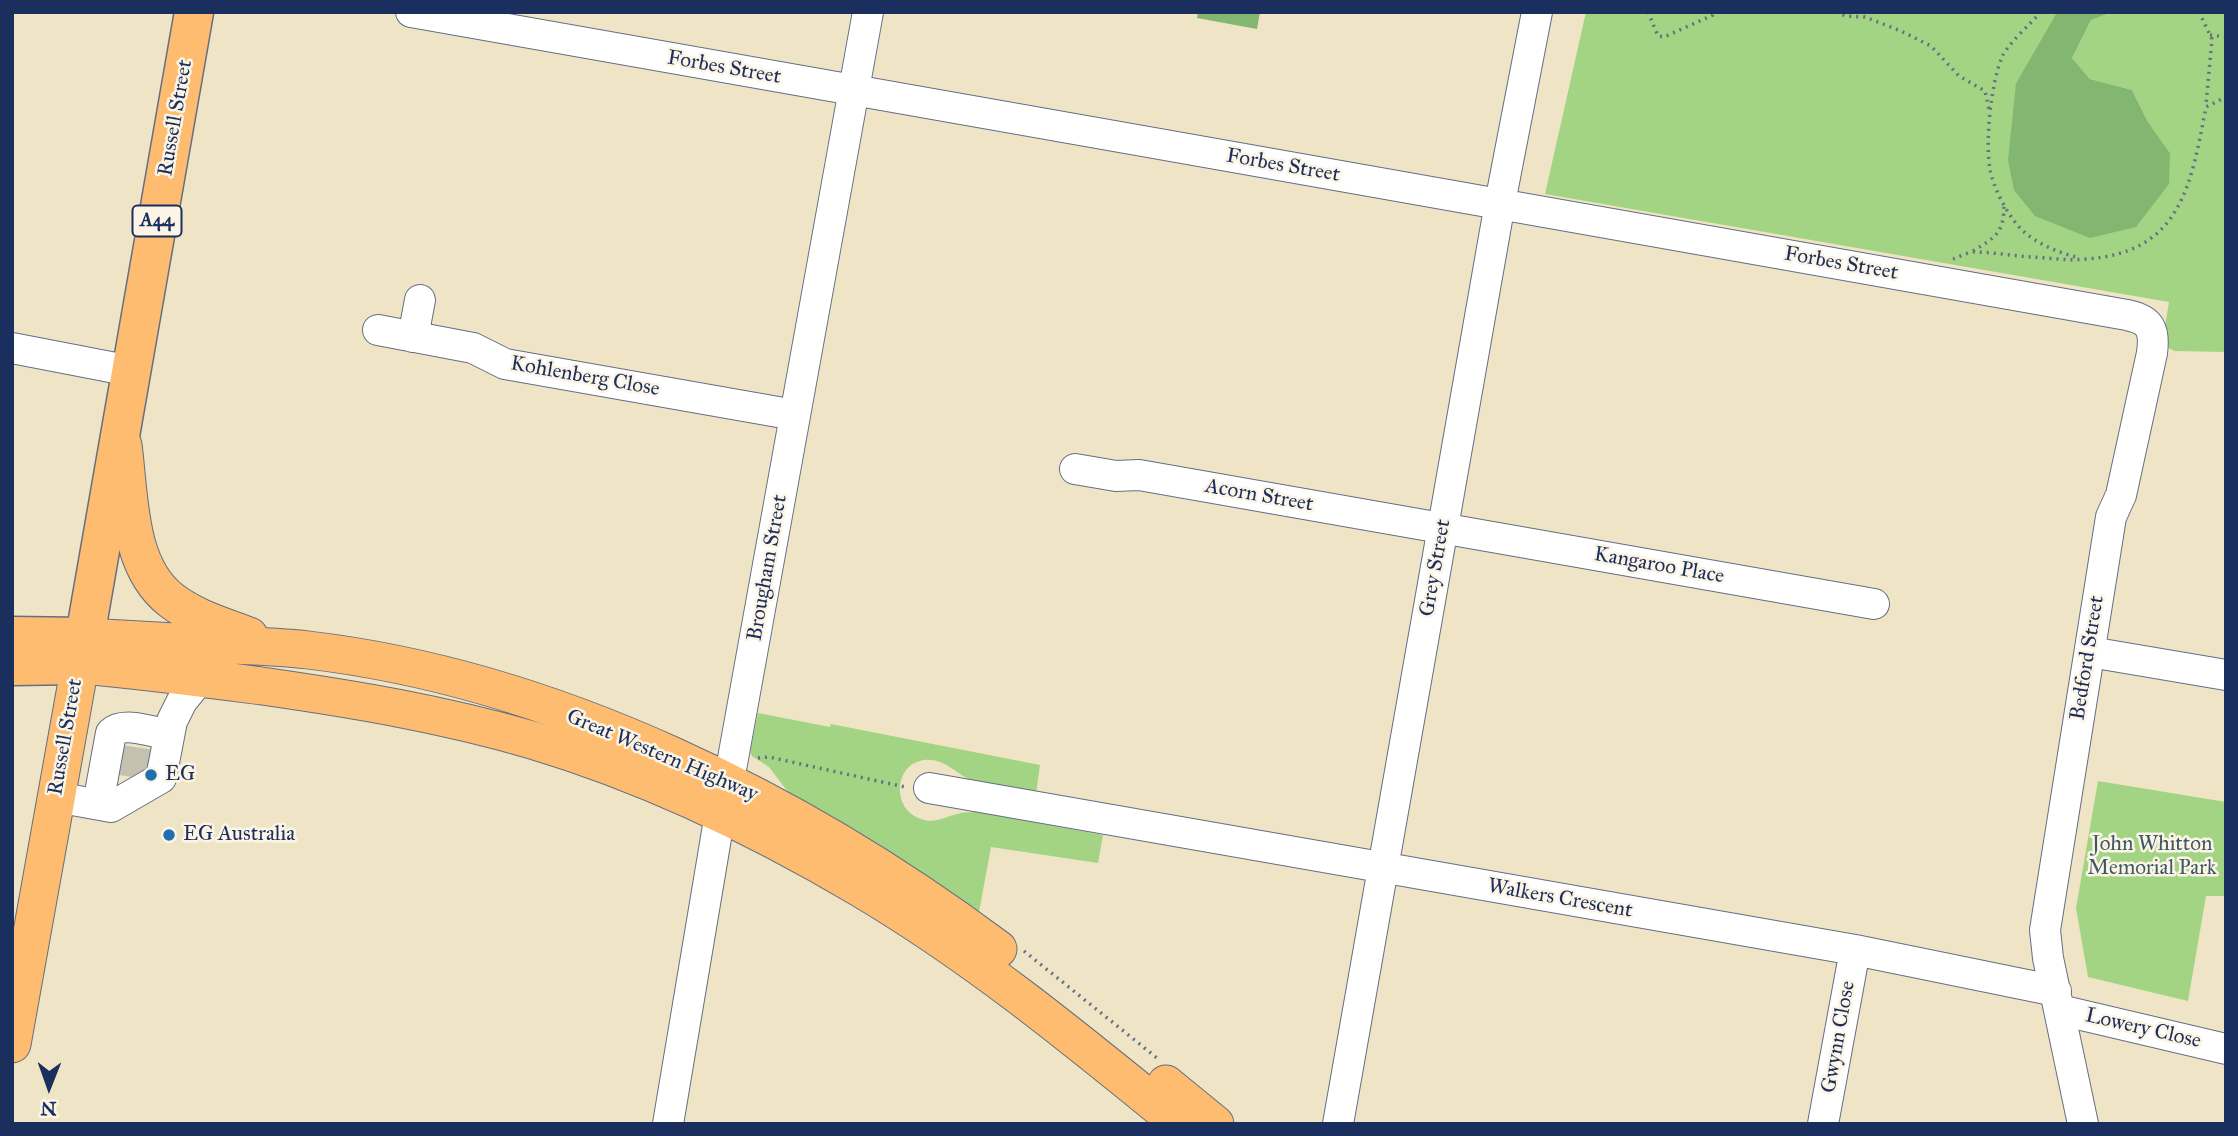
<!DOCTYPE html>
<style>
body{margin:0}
#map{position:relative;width:2238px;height:1136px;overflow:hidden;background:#efe5c6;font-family:"IM FELL Great Primer",serif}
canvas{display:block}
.frame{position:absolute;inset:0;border:14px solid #1b2f5e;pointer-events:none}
.north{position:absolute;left:14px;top:1052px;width:70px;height:70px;-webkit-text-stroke:5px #fcf5e5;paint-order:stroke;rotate:181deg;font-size:19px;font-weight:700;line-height:28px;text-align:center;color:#1b2f5e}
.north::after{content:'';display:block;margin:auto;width:24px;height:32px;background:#1b2f5e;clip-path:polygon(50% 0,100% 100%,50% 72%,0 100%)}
</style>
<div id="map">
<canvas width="2238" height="1136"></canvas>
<div class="frame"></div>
<div class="north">N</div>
</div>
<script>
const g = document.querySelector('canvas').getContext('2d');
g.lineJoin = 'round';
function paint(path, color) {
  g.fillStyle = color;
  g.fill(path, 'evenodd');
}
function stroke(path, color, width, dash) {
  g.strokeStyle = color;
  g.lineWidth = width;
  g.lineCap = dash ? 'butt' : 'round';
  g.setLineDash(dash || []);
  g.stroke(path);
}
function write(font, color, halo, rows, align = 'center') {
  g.font = font + ' "IM FELL Great Primer",serif';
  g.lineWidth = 5;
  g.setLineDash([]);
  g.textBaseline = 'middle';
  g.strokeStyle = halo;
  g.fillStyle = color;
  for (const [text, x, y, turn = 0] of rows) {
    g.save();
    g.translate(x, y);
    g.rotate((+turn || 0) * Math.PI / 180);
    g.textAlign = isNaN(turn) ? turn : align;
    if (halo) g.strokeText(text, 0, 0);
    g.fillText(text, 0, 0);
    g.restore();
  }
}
paint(new Path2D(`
 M 1586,12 L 2057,12 L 2016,83 L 2170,153 L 2148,122 L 2132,90 L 2090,79 L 2072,58 L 2091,20 L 2113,12 L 2226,12 L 2226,352 L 2174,351 L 2162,344 L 2169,302 L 1545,194 Z
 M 758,713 L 830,727 L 831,724 L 1040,765 L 1036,794 C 1017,791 996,789 977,783 C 959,777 945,757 924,760 C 894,764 891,809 921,819 C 934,824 945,817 957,814 C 964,812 972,812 979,812 L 1103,835 L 1098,863 L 991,847 L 979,912 L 907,864 L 788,792 L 769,767 L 752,756 L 750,752 Z
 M 2098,781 L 2226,802 L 2226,896 L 2206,896 L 2188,1001 L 2088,977 L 2076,908 Z`), '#a3d483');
paint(new Path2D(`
 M 1198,12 L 1260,12 L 1257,29 L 1197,18 Z
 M 2057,12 L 2113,12 L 2091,20 L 2072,58 L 2090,79 L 2132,90 L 2148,122 L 2170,153 L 2169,184 L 2136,227 L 2090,238 L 2035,216 L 2014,190 L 2008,160 L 2016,83 Z`), '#82b671');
stroke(new Path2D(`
 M 132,777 L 137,744`), '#c5c1b1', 30, [30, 15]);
const minor = new Path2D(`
 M 411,12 C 983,114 1555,212 2127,315 C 2151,320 2155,330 2152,353 L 2121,495 L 2111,517 L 2045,930 L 2048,958 L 2083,1124
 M 378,330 L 473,348 L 505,364 L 795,415
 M 413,337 L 420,300
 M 12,348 L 131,371
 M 1075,469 L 1116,476 L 1139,475 L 1874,604
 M 2090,652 L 2226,675
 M 929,788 L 1855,950 L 2056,991
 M 56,797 L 111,807 L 161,778 L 172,721 L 182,701 L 201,678
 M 98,804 L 111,733 C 123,721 153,732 169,735
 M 2060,1010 L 2226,1049
 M 668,1124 L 720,814 L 732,764 L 868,12
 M 1338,1124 L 1500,203 L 1537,12
 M 1823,1124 L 1855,950`);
const major = new Path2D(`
 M 123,445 C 130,496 127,566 171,600 C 194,618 223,626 249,636
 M 86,637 C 134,640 181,642 229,645 C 255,646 282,647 308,650 C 555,679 801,802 998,949
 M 12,1044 L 80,665 C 141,670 201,678 262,686 C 353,699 443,714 532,740 C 646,774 757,827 860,888 C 975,956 1077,1040 1180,1124
 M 1166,1084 L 1215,1124`);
const highway = new Path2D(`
 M 12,636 L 86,637
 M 12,666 L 80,665 L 194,12`);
stroke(minor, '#656f82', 32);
stroke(major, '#656f82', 39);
stroke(highway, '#656f82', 41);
stroke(new Path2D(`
 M 1648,12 L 1658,36 L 1664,37 L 1713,15 L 1715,12
 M 1836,12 L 1846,16 L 1865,17 L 1901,31 L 1931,46 L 1959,76 L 1985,91 L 1989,109
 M 2041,12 C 2031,23 2007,45 2002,57 C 1991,83 1985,142 1990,169 C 1993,188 2009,218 2023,231 C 2038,244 2057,252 2076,257
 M 2199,12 L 2212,39 L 2206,105
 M 2210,35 L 2226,37
 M 1973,251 C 1996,237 2004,233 2004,204
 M 1953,259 C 1959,257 1966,253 1973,252 C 1993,252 2013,256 2032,257 C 2050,258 2069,261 2086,259 C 2181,253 2191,185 2206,107 L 2226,97
 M 758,758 L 769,757 L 905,787
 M 1024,951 L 1157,1058`), '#656f82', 3.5, [2, 5]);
stroke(minor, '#fff', 30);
stroke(major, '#fdbc6f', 37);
stroke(highway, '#fdbc6f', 38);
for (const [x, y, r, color] of [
 [151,775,7,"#1f6fb2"],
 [169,835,7,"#1f6fb2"]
]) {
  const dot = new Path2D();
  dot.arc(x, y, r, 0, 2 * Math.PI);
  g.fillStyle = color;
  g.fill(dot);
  stroke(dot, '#fcf5e5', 2.5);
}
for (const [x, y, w] of [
 [157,221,49]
]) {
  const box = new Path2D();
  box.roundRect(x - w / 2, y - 15.5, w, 31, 5);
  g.fillStyle = '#fcf5e5';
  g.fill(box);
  stroke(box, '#1b2f5e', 2);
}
write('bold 19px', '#1b2f5e', null, [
 ["A44",157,221]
]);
write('21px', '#1b2f5e', '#fcf5e5', [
 ["Forbes Street",724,68,10],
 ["Russell Street",176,118,-80],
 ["Forbes Street",1283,166,10],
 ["Forbes Street",1841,264,10],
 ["Kohlenberg Close",585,377,10],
 ["Acorn Street",1259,496,10],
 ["Kangaroo Place",1659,566,10],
 ["Brougham Street",768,568,-80],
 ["Grey Street",1436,568,-80],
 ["Bedford Street",2088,658,-81],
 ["Russell Street",66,737,-80],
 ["Great Western Highway",662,756,23],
 ["Walkers Crescent",1560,899,10],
 ["Lowery Close",2143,1029,13],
 ["Gwynn Close",1839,1037,-80]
]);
write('21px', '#1b2f5e', '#fcf5e5', [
 ["EG",165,775],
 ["EG Australia",183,835]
], 'left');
write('21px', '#3d5867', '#fcf5e5', [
 ["John Whitton",2152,845],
 ["Memorial Park",2152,869]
]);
</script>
